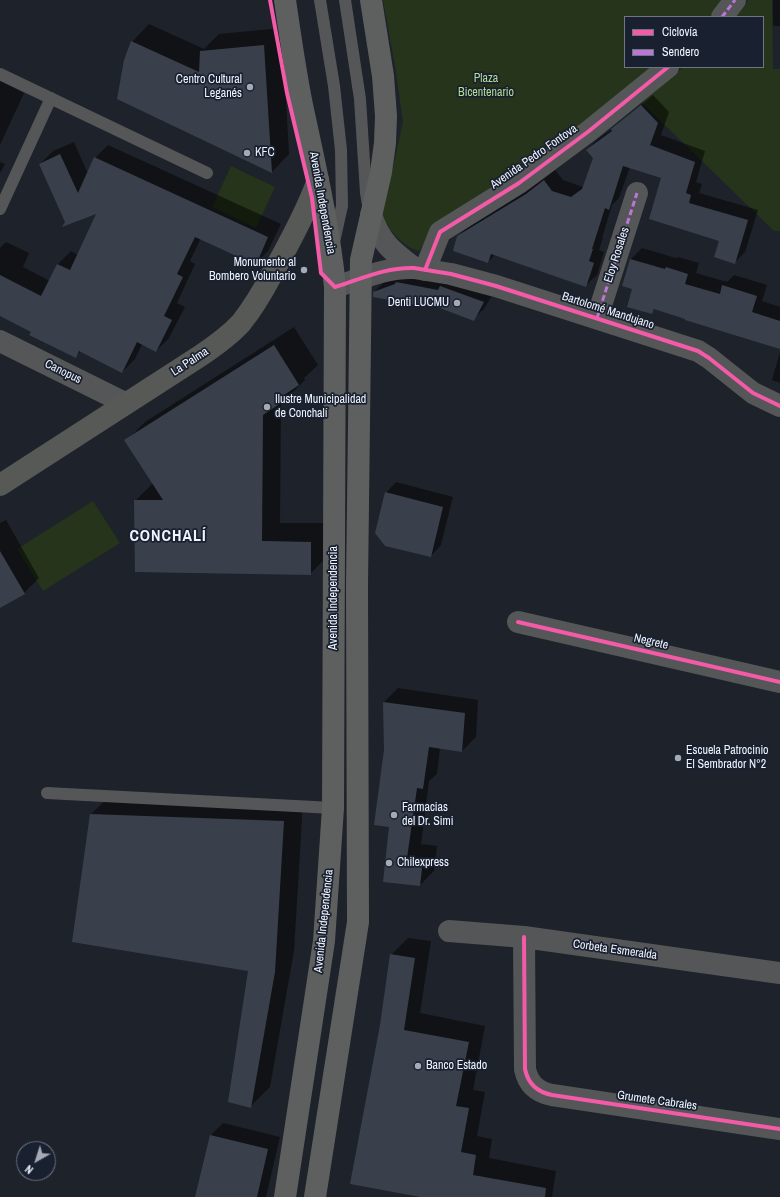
<!DOCTYPE html>
<meta charset="utf-8">
<style>
body{margin:0}
#map{position:relative;width:780px;height:1197px;overflow:hidden;background:#1e222a;font-family:"Archivo Narrow",sans-serif}
canvas{display:block}
.legend{position:absolute;left:624px;top:16px;width:140px;height:52px;box-sizing:border-box;background:#19202f;border:1px solid #6f7582;margin:0;padding:5px 7px;list-style:none;font-size:12px;color:#eff4ff}
.legend li{display:flex;align-items:center;gap:8px;height:20px}
.legend b{width:20px;border:1px solid #6f7582}
.north{position:absolute;left:16px;top:1141px;width:40px;height:40px;box-sizing:border-box;background:#19202f;border:1px solid #6f7582;border-radius:50%;rotate:219deg;font-size:11px;font-weight:700;line-height:16px;text-align:center;color:#eff4ff}
.north::after{content:'';display:block;margin:auto;width:14px;height:18px;background:#a6aab4;clip-path:polygon(50% 0,100% 100%,50% 72%,0 100%)}
</style>
<div id="map">
<canvas width="780" height="1197"></canvas>
<ul class="legend">
<li><b style="height:5px;background:#f35aa7"></b>Ciclovía</li>
<li><b style="height:5px;background:#ba77d6"></b>Sendero</li>
</ul>
<div class="north">N</div>
</div>
<script>
const g = document.querySelector('canvas').getContext('2d');
g.lineJoin = 'round';
function paint(path, color) {
  g.fillStyle = color;
  g.fill(path, 'evenodd');
}
function stroke(path, color, width, dash) {
  g.strokeStyle = color;
  g.lineWidth = width;
  g.lineCap = dash ? 'butt' : 'round';
  g.setLineDash(dash || []);
  g.stroke(path);
}
function write(font, color, halo, rows, align = 'center') {
  g.font = font + ' "Archivo Narrow",sans-serif';
  g.lineWidth = 3.5;
  g.setLineDash([]);
  g.textBaseline = 'middle';
  g.strokeStyle = halo;
  g.fillStyle = color;
  for (const [text, x, y, turn = 0] of rows) {
    g.save();
    g.translate(x, y);
    g.rotate((+turn || 0) * Math.PI / 180);
    g.textAlign = isNaN(turn) ? turn : align;
    if (halo) g.strokeText(text, 0, 0);
    g.fillText(text, 0, 0);
    g.restore();
  }
}
paint(new Path2D(`
 M 383,0 L 723,0 L 711,17 L 625,17 L 625,67 L 653,67 L 571,132 L 437,227 L 419,251 C 403,247 389,230 382,216 L 403,122 L 395,66 Z
 M 748,0 L 772,0 L 773,69 L 780,69 L 780,231 L 774,231 L 642,103 L 683,67 L 763,67 L 763,17 L 734,17 Z
 M 231,166 L 275,187 L 256,228 L 212,207 Z
 M 93,501 L 120,543 L 43,591 L 17,549 Z`), '#25341a');
paint(new Path2D(`
 M 773,0 L 780,0 L 780,26 L 773,26 Z
 M 149,24 L 204,49 L 219,34 L 282,28 L 289,154 L 272,172 L 132,42 Z
 M 0,81 L 24,93 L 0,145 Z
 M 653,95 L 669,112 L 661,135 L 705,151 L 696,182 L 702,184 L 699,193 L 758,210 L 745,252 L 734,263 L 720,241 L 663,178 L 630,167 L 619,198 L 612,205 L 602,238 L 603,238 L 599,250 L 604,252 L 597,275 L 586,285 L 496,254 L 488,262 L 457,237 L 469,226 L 538,183 L 555,170 L 563,180 L 583,187 L 594,158 L 587,150 L 598,139 L 615,127 Z
 M 74,142 L 88,174 L 95,158 L 108,145 L 281,224 L 268,251 L 255,264 L 201,238 L 190,261 L 195,264 L 177,303 L 185,307 L 169,338 L 156,351 L 142,344 L 135,359 L 122,372 L 81,351 L 75,357 L 32,331 L 0,307 L 0,248 L 6,242 L 29,253 L 23,267 L 50,281 L 58,264 L 71,251 L 78,255 L 98,212 L 66,222 L 40,164 L 53,151 Z
 M 0,162 L 5,164 L 0,173 Z
 M 642,248 L 676,258 L 678,257 L 699,263 L 696,273 L 727,282 L 734,275 L 767,285 L 762,301 L 780,307 L 780,348 L 656,308 L 651,313 L 633,288 L 623,286 L 631,259 Z
 M 404,275 L 494,292 L 484,309 L 473,319 L 426,302 L 423,305 L 374,292 L 384,282 Z
 M 294,327 L 318,365 L 304,378 L 305,380 L 286,399 L 281,402 L 280,523 L 330,523 L 329,555 L 310,574 L 135,501 L 153,483 L 126,441 L 145,422 Z
 M 780,352 L 780,383 L 772,380 Z
 M 396,482 L 453,497 L 441,545 L 431,556 L 386,493 Z
 M 6,520 L 39,578 L 24,593 L 0,607 L 0,523 Z
 M 398,688 L 478,700 L 476,737 L 462,751 L 440,748 L 437,774 L 429,781 L 421,844 L 437,846 L 434,871 L 420,885 L 391,826 L 385,750 L 384,702 Z
 M 111,795 L 303,802 L 294,951 L 270,1087 L 250,1107 L 250,970 L 91,814 Z
 M 408,938 L 431,941 L 420,1013 L 485,1026 L 473,1090 L 485,1092 L 477,1136 L 492,1139 L 489,1158 L 556,1171 L 552,1197 L 425,1197 L 381,1026 L 391,955 Z
 M 223,1123 L 280,1137 L 266,1197 L 196,1197 L 211,1135 Z`), '#0007');
paint(new Path2D(`
 M 131,41 L 199,72 L 200,51 L 264,45 L 272,173 L 117,99 L 124,60 Z
 M 641,105 L 658,123 L 650,145 L 695,162 L 686,193 L 691,195 L 689,203 L 748,220 L 735,264 L 714,257 L 719,241 L 649,219 L 661,178 L 623,166 L 609,210 L 605,208 L 592,249 L 593,249 L 589,261 L 594,263 L 586,287 L 491,254 L 488,263 L 453,251 L 457,236 L 526,194 L 544,180 L 552,191 L 571,197 L 582,189 L 593,158 L 586,150 L 612,131 L 611,129 Z
 M 60,154 L 78,193 L 94,157 L 268,237 L 256,265 L 195,237 L 177,274 L 183,277 L 164,316 L 172,320 L 156,352 L 137,342 L 122,373 L 79,351 L 76,358 L 29,335 L 31,332 L 0,316 L 0,275 L 41,296 L 57,264 L 70,270 L 96,214 L 62,227 L 65,222 L 39,164 Z
 M 630,259 L 665,269 L 666,267 L 688,274 L 685,284 L 720,294 L 722,285 L 757,296 L 752,312 L 780,321 L 780,349 L 685,320 L 685,319 L 654,309 L 652,314 L 627,307 L 632,289 L 622,286 Z
 M 396,282 L 438,290 L 440,286 L 484,302 L 474,321 L 424,302 L 423,306 L 373,297 L 373,292 L 395,284 Z
 M 274,345 L 299,385 L 284,395 L 287,399 L 263,415 L 262,541 L 311,542 L 311,575 L 135,572 L 134,500 L 163,500 L 124,440 Z
 M 385,492 L 443,507 L 431,557 L 385,546 L 375,533 Z
 M 0,551 L 25,594 L 0,608 Z
 M 383,702 L 465,713 L 462,752 L 429,747 L 423,789 L 417,788 L 407,858 L 423,860 L 420,886 L 383,882 L 389,827 L 374,825 L 384,750 Z
 M 90,814 L 284,821 L 275,972 L 251,1108 L 228,1102 L 248,971 L 72,942 Z
 M 390,954 L 415,958 L 404,1030 L 469,1042 L 456,1106 L 469,1108 L 461,1152 L 476,1155 L 473,1175 L 546,1188 L 545,1197 L 420,1197 L 350,1184 L 380,1025 Z
 M 210,1135 L 268,1149 L 257,1197 L 195,1197 Z`), '#3a404b');
stroke(new Path2D(`
 M 320,0 L 334,86 L 341,150 L 342,206 L 334,242
 M 345,0 L 360,99 L 366,193 L 368,205
 M 0,74 L 207,173
 M 0,209 L 51,98
 M 47,793 L 333,808`), '#555657', 12);
stroke(new Path2D(`
 M 722,17 L 735,0
 M 371,215 C 380,242 392,251 414,268
 M 425,270 L 440,232 L 519,183 L 589,131 L 668,67
 M 335,287 C 361,279 386,267 414,268 L 451,274 L 496,286 L 698,351 L 709,358 L 753,393 L 780,406
 M 597,318 L 637,193
 M 0,341 L 125,403
 M 518,622 L 780,682
 M 449,931 L 524,937 L 780,973
 M 524,937 L 525,1069 C 528,1084 537,1092 552,1095 L 780,1129`), '#555657', 22);
stroke(new Path2D(`
 M 0,485 L 200,356 C 215,346 229,336 241,323 C 253,308 263,291 272,274 C 289,244 306,213 318,180`), '#575957', 22);
stroke(new Path2D(`
 M 285,0 C 290,35 295,70 302,105 C 315,166 329,225 335,287 L 333,808 L 324,941 L 285,1197
 M 315,1197 L 358,922 L 357,585 L 361,260 L 381,172 L 385,143 L 386,116 L 383,76 L 371,0`), '#5e605f', 22);
stroke(new Path2D(`
 M 722,17 L 735,0
 M 597,318 L 637,193`), '#ba77d6', 3, [6, 3]);
stroke(new Path2D(`
 M 270,0 L 287,93 L 312,198 L 321,273 L 335,287 C 361,279 386,267 414,268 L 451,274 L 496,286 L 698,351 L 709,358 L 753,393 L 780,406
 M 425,270 L 440,232 L 519,183 L 589,131 L 668,67
 M 518,622 L 780,682
 M 524,937 L 525,1069 C 528,1084 537,1092 552,1095 L 780,1129`), '#f35aa7', 4);
for (const [x, y, r, color] of [
 [250,87,4,"#a6aab4"],
 [247,153,4,"#a6aab4"],
 [304,270,4,"#a6aab4"],
 [457,303,4,"#a6aab4"],
 [267,407,4,"#a6aab4"],
 [678,758,4,"#a6aab4"],
 [394,815,4,"#a6aab4"],
 [389,863,4,"#a6aab4"],
 [418,1066,4,"#a6aab4"]
]) {
  const dot = new Path2D();
  dot.arc(x, y, r, 0, 2 * Math.PI);
  g.fillStyle = color;
  g.fill(dot);
  stroke(dot, '#19202f', 1.5);
}
write('12px', '#b3dd95', '#19202f', [
 ["Plaza",486,79],
 ["Bicentenario",486,93]
]);
write('12px', '#eff4ff', '#19202f', [
 ["Centro Cultural",242,80,"right"],
 ["Leganés",242,94,"right"],
 ["KFC",255,153],
 ["Monumento al",296,263,"right"],
 ["Bombero Voluntario",296,277,"right"],
 ["Denti LUCMU",449,303,"right"],
 ["Ilustre Municipalidad",275,400],
 ["de Conchalí",275,414],
 ["Escuela Patrocinio",686,751],
 ["El Sembrador N°2",686,765],
 ["Farmacias",402,808],
 ["del Dr. Simi",402,822],
 ["Chilexpress",397,863],
 ["Banco Estado",426,1066]
], 'left');
write('12px', '#eff4ff', '#19202f', [
 ["Avenida Pedro Fontova",534,157,-35],
 ["Avenida Independencia",322,203,80],
 ["Eloy Rosales",617,255,-72],
 ["Bartolomé Mandujano",608,311,18],
 ["La Palma",190,362,-33],
 ["Canopus",63,372,26],
 ["Avenida Independencia",334,598,-90],
 ["Negrete",651,642,13],
 ["Avenida Independencia",324,921,-84],
 ["Corbeta Esmeralda",615,950,8],
 ["Grumete Cabrales",657,1101,8]
]);
g.letterSpacing = '1px';
write('bold 16px', '#eff4ff', '#19202f', [
 ["CONCHALÍ",168,537]
]);
g.letterSpacing = '0px';
</script>
